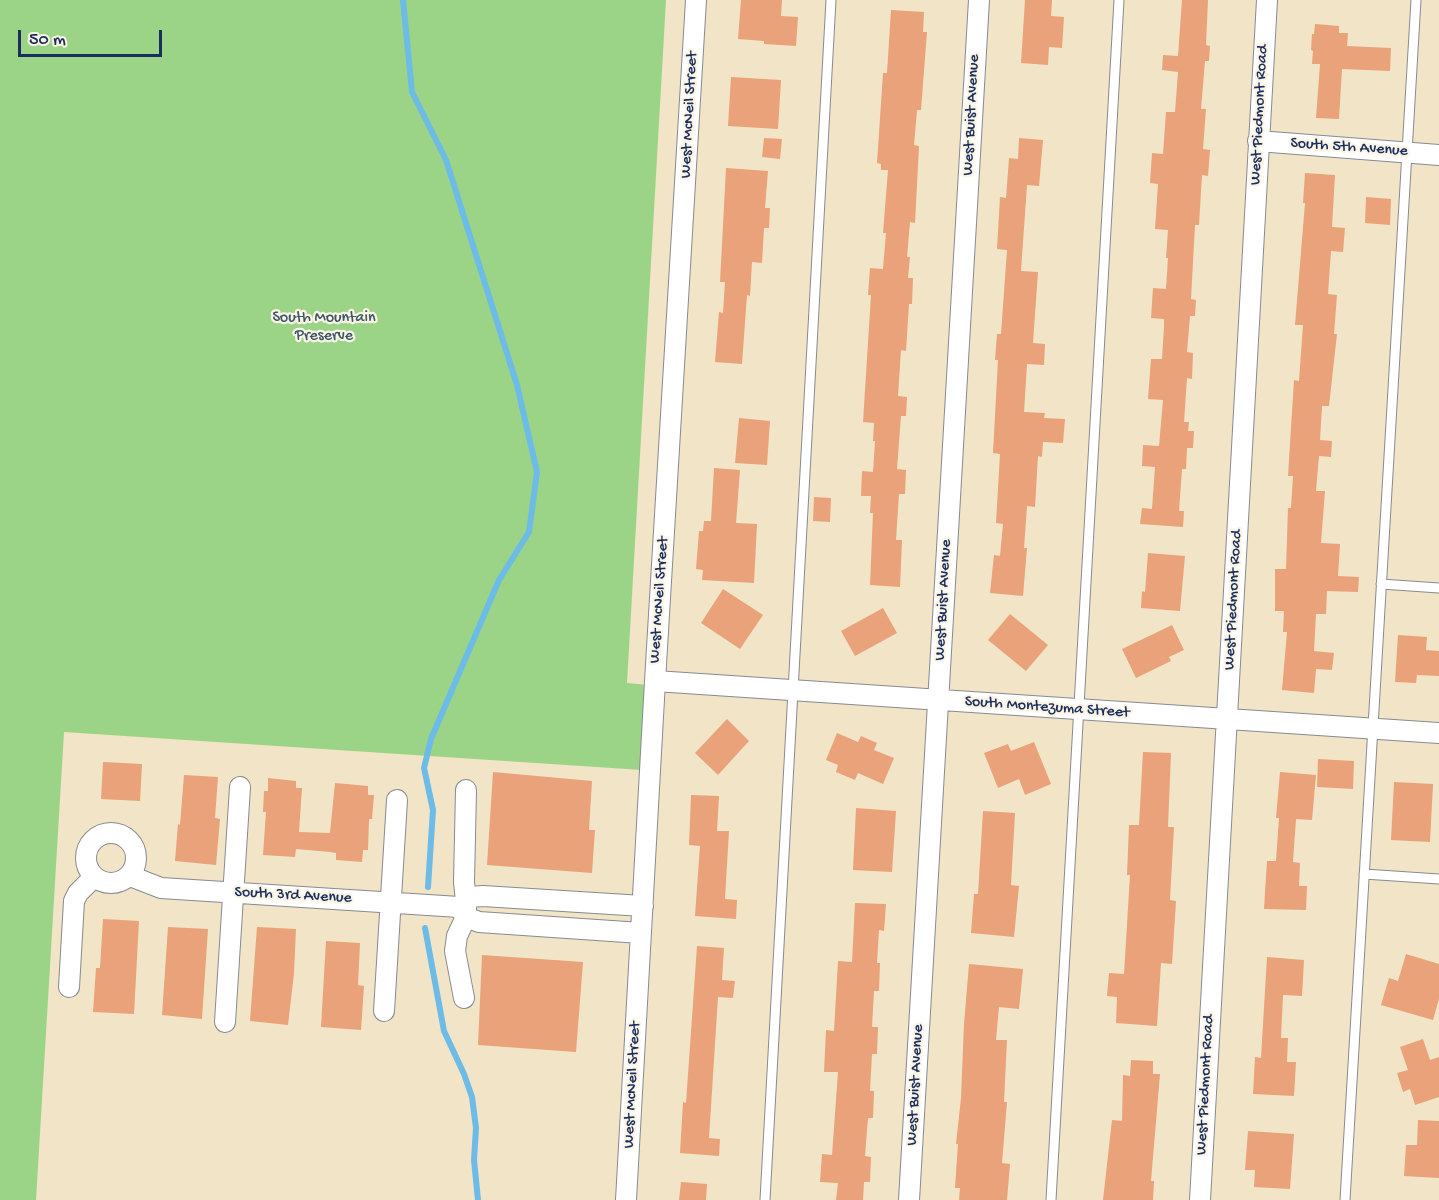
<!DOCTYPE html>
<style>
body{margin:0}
#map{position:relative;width:1439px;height:1200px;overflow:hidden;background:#f2e4c7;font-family:"Gochi Hand",sans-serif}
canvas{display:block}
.scale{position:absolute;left:18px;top:30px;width:144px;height:27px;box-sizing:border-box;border:3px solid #1b2f5e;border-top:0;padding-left:8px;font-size:18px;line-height:21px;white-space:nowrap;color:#1b2f5e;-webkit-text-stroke:4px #fcf5e5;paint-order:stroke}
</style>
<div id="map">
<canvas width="1439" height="1200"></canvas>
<div class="scale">50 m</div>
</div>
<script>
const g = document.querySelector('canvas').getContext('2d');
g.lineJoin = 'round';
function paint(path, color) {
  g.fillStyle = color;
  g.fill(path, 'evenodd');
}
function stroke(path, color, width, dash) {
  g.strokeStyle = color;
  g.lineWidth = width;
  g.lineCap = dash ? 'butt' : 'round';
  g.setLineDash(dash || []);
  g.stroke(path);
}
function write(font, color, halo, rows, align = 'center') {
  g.font = font + ' "Gochi Hand",sans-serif';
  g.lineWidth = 4.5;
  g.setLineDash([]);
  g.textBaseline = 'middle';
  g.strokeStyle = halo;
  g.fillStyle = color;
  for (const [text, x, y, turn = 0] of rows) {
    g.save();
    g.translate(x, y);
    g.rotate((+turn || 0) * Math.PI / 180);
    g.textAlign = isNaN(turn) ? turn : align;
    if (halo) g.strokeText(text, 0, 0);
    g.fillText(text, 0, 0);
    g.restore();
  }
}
paint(new Path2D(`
 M 0,0 L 666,0 L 627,683 L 649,685 L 642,770 L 64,732 L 36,1200 L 0,1200 Z`), '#9cd487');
stroke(new Path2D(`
 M 403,0 L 412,92 L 446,160 L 517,385 L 537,472 L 529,532 L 499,580 L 431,739 L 424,768 L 433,810 L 428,887
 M 425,928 L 444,1031 L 464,1074 L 472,1097 L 476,1128 L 474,1160 L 478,1200`), '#6dbbe7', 6);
paint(new Path2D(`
 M 741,0 L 782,0 L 781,16 L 798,17 L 796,46 L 764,44 L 764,41 L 738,39 Z
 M 1025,0 L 1052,0 L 1051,16 L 1064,17 L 1062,48 L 1049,47 L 1048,65 L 1021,63 Z
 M 1182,0 L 1208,0 L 1206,45 L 1210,46 L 1209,61 L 1205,61 L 1201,109 L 1206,109 L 1203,149 L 1210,150 L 1208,176 L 1202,175 L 1199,225 L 1195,225 L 1191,299 L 1196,300 L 1195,316 L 1190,316 L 1187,352 L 1193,353 L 1192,379 L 1187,378 L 1184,422 L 1189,422 L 1188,431 L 1194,431 L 1193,448 L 1187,448 L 1186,469 L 1182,469 L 1179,511 L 1184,511 L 1183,527 L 1140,524 L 1142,508 L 1152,509 L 1155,467 L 1142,466 L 1143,445 L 1159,446 L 1163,400 L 1148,399 L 1151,359 L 1162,359 L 1164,327 L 1164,319 L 1151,318 L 1153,288 L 1166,289 L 1168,258 L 1166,258 L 1168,230 L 1155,229 L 1158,184 L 1150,183 L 1152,153 L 1163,154 L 1166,112 L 1175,112 L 1178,72 L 1162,70 L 1163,55 L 1178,56 Z
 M 891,10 L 924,12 L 923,32 L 927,32 L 921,110 L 917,110 L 914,145 L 919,146 L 915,223 L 910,222 L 907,257 L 910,257 L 908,278 L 913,278 L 912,304 L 909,304 L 906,351 L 901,350 L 898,396 L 907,397 L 906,416 L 901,416 L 897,469 L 906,470 L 905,494 L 899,494 L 896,540 L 902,540 L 900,587 L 870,585 L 873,513 L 870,513 L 871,496 L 861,496 L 862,471 L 873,472 L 875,441 L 873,441 L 874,423 L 863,422 L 871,295 L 868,295 L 870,268 L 883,269 L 886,233 L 883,233 L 888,170 L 881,170 L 881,164 L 877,163 L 883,73 L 887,73 Z
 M 1315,24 L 1339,26 L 1339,33 L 1348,33 L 1347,46 L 1391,48 L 1390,71 L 1342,69 L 1339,119 L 1316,118 L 1320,64 L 1312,64 L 1313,51 L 1311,50 L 1312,34 L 1314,34 Z
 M 731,77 L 781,80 L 778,129 L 728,126 Z
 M 764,138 L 782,139 L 780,159 L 762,157 Z
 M 1019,138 L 1043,140 L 1039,186 L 1027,185 L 1021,271 L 1038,272 L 1033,343 L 1045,344 L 1044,365 L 1027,364 L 1024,412 L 1045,413 L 1044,418 L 1065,419 L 1063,443 L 1043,442 L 1042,457 L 1038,456 L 1035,507 L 1027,506 L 1024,548 L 1027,548 L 1023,596 L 990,593 L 994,555 L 1000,556 L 1003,524 L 996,523 L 1000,454 L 993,453 L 998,360 L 995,360 L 997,334 L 1001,334 L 1007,250 L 997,249 L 1000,197 L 1006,198 L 1009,158 L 1018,159 Z
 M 726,168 L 768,171 L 765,208 L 770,208 L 769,228 L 764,228 L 762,263 L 752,262 L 750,296 L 747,295 L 742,364 L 715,362 L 719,312 L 723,313 L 725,282 L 720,282 Z
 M 1305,173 L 1335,175 L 1332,227 L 1345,228 L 1343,252 L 1331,251 L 1328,294 L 1337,295 L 1334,334 L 1337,334 L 1329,406 L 1322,406 L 1320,440 L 1332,441 L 1331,457 L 1319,456 L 1316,491 L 1325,491 L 1321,543 L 1340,544 L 1338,576 L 1359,577 L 1358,592 L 1327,591 L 1326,614 L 1316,614 L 1314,651 L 1334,653 L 1332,670 L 1316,669 L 1314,693 L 1282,690 L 1287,632 L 1283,632 L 1284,611 L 1275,611 L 1275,569 L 1286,569 L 1288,508 L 1291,508 L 1293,476 L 1288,476 L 1294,380 L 1299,381 L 1303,325 L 1295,325 L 1305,203 L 1303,203 Z
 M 1366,197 L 1391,199 L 1390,225 L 1365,223 Z
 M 739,418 L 770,421 L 767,465 L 735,463 Z
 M 714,468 L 740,470 L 736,523 L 757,524 L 754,583 L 702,580 L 703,570 L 696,569 L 699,531 L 703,531 L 704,521 L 711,521 Z
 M 814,497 L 831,498 L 830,522 L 813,521 Z
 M 1148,553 L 1185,556 L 1180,611 L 1141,608 L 1142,591 L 1145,592 Z
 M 723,589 L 763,615 L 740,649 L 701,623 Z
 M 883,608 L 897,633 L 855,656 L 841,631 Z
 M 1010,614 L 1048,645 L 1026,671 L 988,640 Z
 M 1172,625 L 1184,650 L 1169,657 L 1171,661 L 1136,678 L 1122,649 Z
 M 1398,635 L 1427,637 L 1426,650 L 1439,651 L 1439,676 L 1417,675 L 1416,683 L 1395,682 Z
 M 727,719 L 749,741 L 718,775 L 695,753 Z
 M 837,733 L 858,742 L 861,736 L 877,743 L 874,750 L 894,758 L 883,784 L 858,773 L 855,780 L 836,772 L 838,765 L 826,760 Z
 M 1034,742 L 1051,784 L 1025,795 L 1019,779 L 998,788 L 984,753 L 1008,744 L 1011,751 Z
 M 1143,752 L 1171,753 L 1168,827 L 1174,827 L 1170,900 L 1176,901 L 1172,964 L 1161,963 L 1157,1026 L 1116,1023 L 1117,997 L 1107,996 L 1109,973 L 1124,974 L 1130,875 L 1127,875 L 1129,825 L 1139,825 Z
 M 1318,759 L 1354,761 L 1353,789 L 1317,787 Z
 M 103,762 L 142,764 L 140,801 L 101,799 Z
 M 493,772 L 592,781 L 589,830 L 595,830 L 592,873 L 487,865 Z
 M 1280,772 L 1316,775 L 1312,820 L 1296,819 L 1293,862 L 1300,863 L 1299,886 L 1307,886 L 1306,910 L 1264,909 L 1267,861 L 1276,861 L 1279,818 L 1276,818 Z
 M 184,775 L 218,777 L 215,818 L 220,819 L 216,865 L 175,861 L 178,824 L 180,825 Z
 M 268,778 L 296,781 L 296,788 L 302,788 L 299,832 L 330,833 L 335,783 L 368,786 L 368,795 L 374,795 L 372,819 L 369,819 L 368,850 L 363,850 L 362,862 L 336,860 L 336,853 L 330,852 L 296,849 L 295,857 L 263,855 L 266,812 L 263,812 L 264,791 L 268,791 Z
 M 1394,782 L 1433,784 L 1430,842 L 1391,840 Z
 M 691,795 L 719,796 L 717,831 L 729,831 L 725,899 L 737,900 L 736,919 L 695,916 L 700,846 L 689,845 Z
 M 856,808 L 896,811 L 892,872 L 853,870 Z
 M 983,811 L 1015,813 L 1011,885 L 1019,886 L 1014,937 L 971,933 L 974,894 L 978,894 Z
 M 855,903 L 886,904 L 884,931 L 879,930 L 877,963 L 880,963 L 879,991 L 874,991 L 872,1027 L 878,1027 L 877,1054 L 872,1054 L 870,1091 L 874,1091 L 873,1118 L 868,1118 L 865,1156 L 871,1157 L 870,1182 L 864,1182 L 863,1200 L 836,1200 L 838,1183 L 820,1182 L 822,1154 L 832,1155 L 838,1072 L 824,1072 L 826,1030 L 834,1031 L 838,961 L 852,962 Z
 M 103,919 L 139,921 L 134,1014 L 93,1012 L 96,968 L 100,968 Z
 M 168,927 L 208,929 L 202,1019 L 162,1015 Z
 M 257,927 L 296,929 L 294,973 L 288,1025 L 250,1021 Z
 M 326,941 L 360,943 L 358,985 L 364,986 L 361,1030 L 321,1027 Z
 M 697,946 L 724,948 L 722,980 L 735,981 L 733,998 L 718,997 L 709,1138 L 720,1139 L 719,1156 L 680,1153 L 683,1102 L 686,1103 Z
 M 1406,954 L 1439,964 L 1439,999 L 1433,1020 L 1381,1005 L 1389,978 L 1398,981 Z
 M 482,955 L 583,962 L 576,1052 L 478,1045 Z
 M 1267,957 L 1304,960 L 1302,996 L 1283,995 L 1281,1038 L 1288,1038 L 1287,1062 L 1296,1062 L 1294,1096 L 1253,1094 L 1255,1057 L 1261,1058 Z
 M 969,964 L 1023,969 L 1019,1009 L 999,1007 L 996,1040 L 1007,1040 L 1004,1102 L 1007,1102 L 1002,1163 L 1010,1164 L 1007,1200 L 959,1200 L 960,1188 L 955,1188 L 958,1144 L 956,1144 L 961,1098 L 964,1024 Z
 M 1423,1039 L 1430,1060 L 1439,1057 L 1439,1097 L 1415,1105 L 1410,1089 L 1403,1092 L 1397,1073 L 1408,1070 L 1400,1047 Z
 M 1131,1060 L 1153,1061 L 1153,1074 L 1160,1074 L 1151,1181 L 1154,1181 L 1153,1200 L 1103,1200 L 1112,1120 L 1122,1121 L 1123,1075 L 1130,1076 Z
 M 1418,1120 L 1439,1121 L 1439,1178 L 1404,1176 L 1406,1145 L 1417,1145 Z
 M 1248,1131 L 1294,1134 L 1290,1189 L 1254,1187 L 1255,1170 L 1245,1170 Z
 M 681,1182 L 707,1184 L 706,1200 L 679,1200 Z`), '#e9a279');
const service = new Path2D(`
 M 1381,584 L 1439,588
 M 1364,874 L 1439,879
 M 765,1200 L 831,0
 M 1051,1200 L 1119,0
 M 1345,1200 L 1416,0`);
const minor = new Path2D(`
 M 1258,141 L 1439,155
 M 655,681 L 1439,733
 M86 858a25 25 0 1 1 50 0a25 25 0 1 1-50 0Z
 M 130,876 L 161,888 L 459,907 L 471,897 L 483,896 L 643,906
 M 459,907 L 466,917 L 479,922 L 641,933
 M 69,987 L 74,901 L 78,893 L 94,877
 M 464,998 L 455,951 L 457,936 L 466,917 L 466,901 L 464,882 L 466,790
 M 384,1011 L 397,800
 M 225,1022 L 240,787
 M 626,1200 L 655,681 L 696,0
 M 909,1200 L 979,0
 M 1200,1200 L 1267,0`);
stroke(service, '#868a92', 11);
stroke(minor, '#868a92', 22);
stroke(service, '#fff', 9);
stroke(minor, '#fff', 20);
write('16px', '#1b2f5e', '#fcf5e5', [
 ["West McNeil Street",690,115,-87],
 ["West Buist Avenue",972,115,-87],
 ["West Piedmont Road",1260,115,-87],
 ["South 5th Avenue",1349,148,4],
 ["West McNeil Street",660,600,-86],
 ["West Buist Avenue",944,600,-87],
 ["West Piedmont Road",1234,600,-87],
 ["South Montezuma Street",1047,708,4],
 ["South 3rd Avenue",293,896,3],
 ["West McNeil Street",633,1085,-87],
 ["West Buist Avenue",916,1085,-87],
 ["West Piedmont Road",1206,1085,-87]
]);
write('16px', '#3b5868', '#fcf5e5', [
 ["South Mountain",324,319],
 ["Preserve",324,337]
]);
</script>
